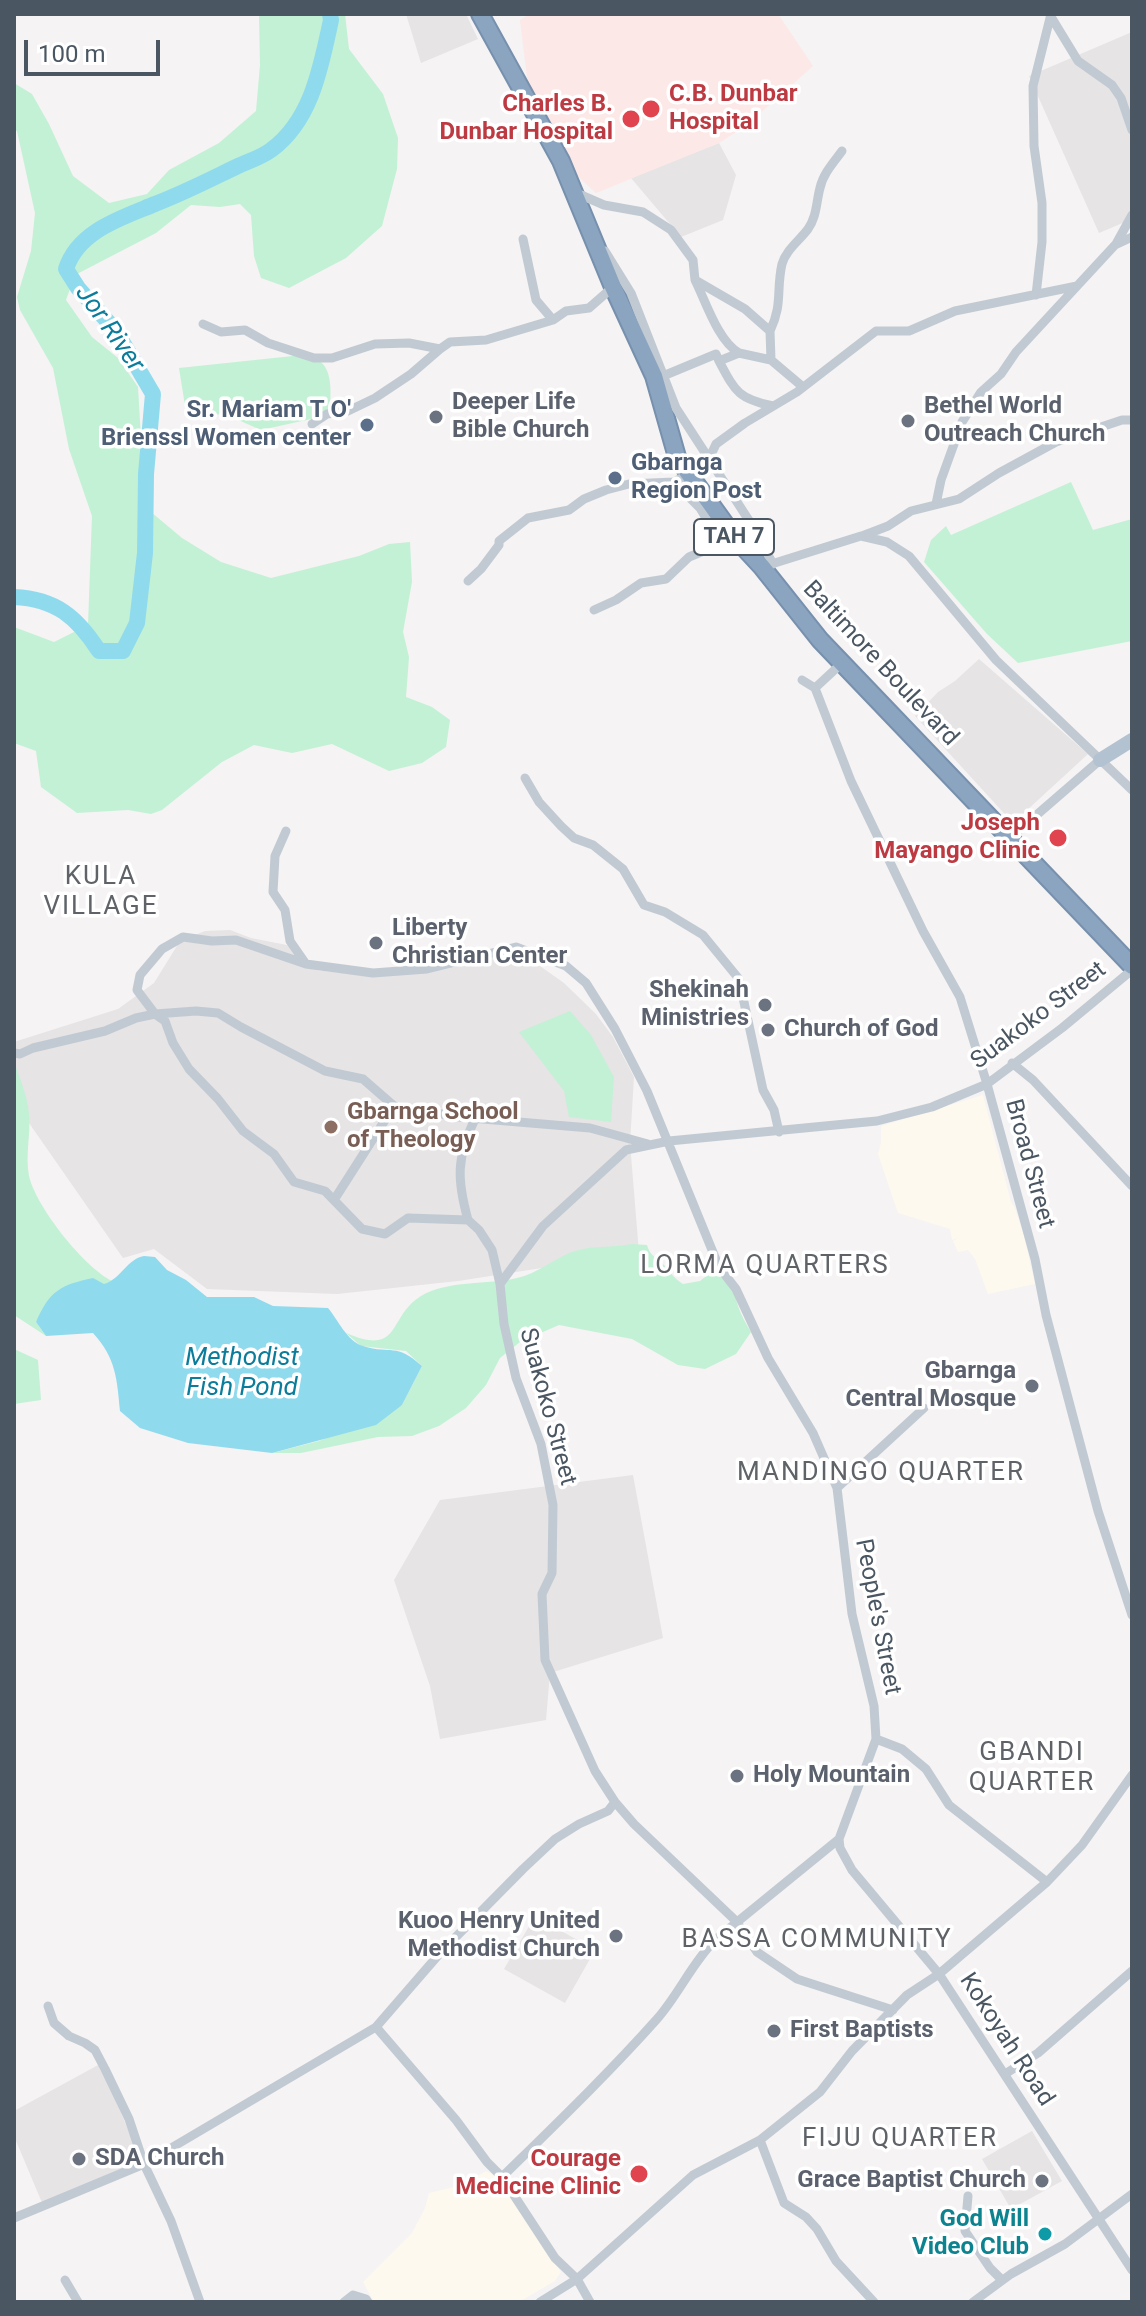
<!DOCTYPE html>
<style>
body{margin:0}
#map{position:relative;width:1146px;height:2316px;overflow:hidden;background:#f5f3f3;font-family:Roboto,sans-serif}
canvas{display:block}
.frame{position:absolute;inset:0;border:16px solid #4a5661;pointer-events:none}
.scale{position:absolute;left:24px;top:40px;width:136px;height:36px;box-sizing:border-box;border:4px solid #4a5661;border-top:0;padding-left:10px;font-size:24px;line-height:28px;white-space:nowrap;color:#4a5661;-webkit-text-stroke:6px #fff;paint-order:stroke}
</style>
<div id="map">
<canvas width="1146" height="2316"></canvas>
<div class="frame"></div>
<div class="scale">100 m</div>
</div>
<script>
const g = document.querySelector('canvas').getContext('2d');
g.lineJoin = 'round';
function paint(path, color) {
  g.fillStyle = color;
  g.fill(path, 'evenodd');
}
function stroke(path, color, width, dash) {
  g.strokeStyle = color;
  g.lineWidth = width;
  g.lineCap = dash ? 'butt' : 'round';
  g.setLineDash(dash || []);
  g.stroke(path);
}
function write(font, color, halo, rows, align = 'center') {
  g.font = font + ' Roboto,sans-serif';
  g.lineWidth = 7;
  g.setLineDash([]);
  g.textBaseline = 'middle';
  g.strokeStyle = halo;
  g.fillStyle = color;
  for (const [text, x, y, turn = 0] of rows) {
    g.save();
    g.translate(x, y);
    g.rotate((+turn || 0) * Math.PI / 180);
    g.textAlign = isNaN(turn) ? turn : align;
    if (halo) g.strokeText(text, 0, 0);
    g.fillText(text, 0, 0);
    g.restore();
  }
}
paint(new Path2D(`
 M 983,1095 L 1011,1202 L 1015,1208 L 1024,1236 L 1035,1284 L 988,1294 L 975,1259 L 968,1250 L 958,1252 L 953,1241 L 958,1238 L 952,1240 L 950,1229 L 898,1213 L 878,1154 L 881,1142 L 881,1126 Z
 M 486,2171 L 499,2177 L 561,2272 L 555,2281 L 519,2302 L 374,2302 L 363,2282 L 412,2233 L 425,2208 L 429,2193 L 462,2185 Z`), '#fdf9ef');
paint(new Path2D(`
 M 406,14 L 466,14 L 478,39 L 421,63 Z
 M 1132,32 L 1132,219 L 1099,233 L 1029,76 Z
 M 719,143 L 736,175 L 723,220 L 681,237 L 631,178 Z
 M 979,659 L 1088,754 L 1013,823 L 915,716 L 938,692 L 955,681 Z
 M 230,930 L 251,938 L 297,947 L 316,970 L 341,973 L 409,971 L 520,952 L 564,983 L 596,1014 L 613,1037 L 634,1077 L 630,1143 L 639,1253 L 458,1281 L 337,1294 L 207,1289 L 154,1249 L 123,1258 L 20,1110 L 14,1073 L 14,1042 L 118,1009 L 154,983 L 180,941 L 205,931 Z
 M 633,1475 L 663,1638 L 550,1673 L 546,1720 L 440,1739 L 430,1686 L 394,1580 L 440,1500 Z
 M 535,1916 L 595,1950 L 565,2003 L 504,1969 Z
 M 100,2064 L 141,2160 L 43,2205 L 14,2136 L 14,2111 Z
 M 1032,2131 L 1062,2181 L 1011,2209 L 982,2159 Z`), '#e6e4e5');
paint(new Path2D(`
 M 530,14 L 778,14 L 813,66 L 747,125 L 719,143 L 596,193 L 567,166 L 529,93 L 520,20 Z`), '#fce8e6');
paint(new Path2D(`
 M 259,14 L 345,14 L 349,49 L 383,94 L 398,138 L 397,169 L 382,226 L 346,258 L 289,288 L 261,278 L 254,256 L 251,215 L 240,204 L 220,207 L 191,205 L 156,233 L 75,275 L 66,300 L 92,337 L 118,358 L 138,387 L 145,507 L 182,538 L 221,562 L 271,578 L 359,556 L 389,544 L 410,542 L 412,582 L 403,632 L 409,657 L 406,697 L 432,707 L 450,720 L 446,747 L 422,763 L 389,771 L 332,744 L 292,753 L 254,745 L 222,762 L 162,810 L 151,814 L 128,810 L 77,813 L 41,787 L 36,751 L 14,743 L 14,627 L 54,642 L 88,625 L 92,516 L 69,449 L 53,368 L 20,310 L 17,297 L 31,251 L 35,213 L 17,131 L 14,130 L 14,83 L 32,94 L 49,124 L 73,176 L 109,203 L 147,194 L 169,170 L 219,143 L 256,111 L 260,65 Z
 M 293,356 C 299,356 309,355 314,358 C 333,365 331,391 330,407 L 320,417 L 261,430 L 227,415 L 186,412 L 179,368 Z
 M 1071,482 L 1093,530 L 1132,519 L 1132,641 L 1018,663 L 987,634 L 924,562 L 931,540 L 946,526 L 951,535 Z
 M 570,1011 L 591,1035 L 614,1077 L 611,1122 L 569,1117 L 564,1091 L 519,1032 Z
 M 14,1061 C 19,1077 28,1097 29,1114 C 31,1134 25,1155 29,1176 C 36,1207 84,1267 112,1281 L 36,1322 L 46,1336 L 14,1315 Z
 M 632,1244 L 647,1245 C 650,1256 656,1257 664,1265 C 672,1273 672,1277 683,1284 L 700,1281 L 709,1274 C 732,1278 733,1287 738,1306 C 741,1315 746,1324 751,1332 L 736,1354 L 705,1369 L 678,1365 L 632,1339 L 559,1325 L 520,1342 L 500,1358 L 486,1385 L 466,1408 L 439,1426 L 412,1436 L 378,1437 L 301,1453 L 272,1453 L 319,1441 L 402,1405 L 422,1366 L 406,1351 L 361,1346 L 346,1333 C 402,1357 387,1317 421,1296 C 447,1280 488,1285 517,1278 C 537,1274 553,1259 572,1252 C 592,1245 612,1248 632,1244 Z
 M 14,1349 L 38,1360 L 41,1400 L 14,1404 Z`), '#c3f1d5');
paint(new Path2D(`
 M 144,1256 L 155,1257 L 167,1270 L 186,1280 L 207,1297 L 254,1297 L 273,1306 L 328,1308 C 338,1320 347,1341 363,1346 C 392,1355 395,1342 422,1366 L 402,1405 L 376,1425 L 272,1453 L 188,1443 L 140,1428 L 120,1411 C 117,1379 116,1358 93,1333 L 46,1336 L 36,1322 C 50,1290 61,1285 93,1278 L 104,1284 C 121,1279 127,1259 144,1256 Z`), '#90daee');
stroke(new Path2D(`
 M 14,597 C 56,599 77,617 99,651 L 123,651 L 137,623 L 145,553 L 146,474 L 153,394 L 116,331 L 78,288 L 66,269 C 78,231 121,218 155,204 C 184,193 211,179 238,166 C 249,161 262,157 271,150 C 312,120 321,66 331,20 L 330,14`), '#90daee', 16);
const highway = new Path2D(`
 M 480,14 L 561,161 L 613,287 L 654,376 L 677,457 L 689,474 L 736,539 L 762,567 L 820,640 L 1132,966`);
stroke(highway, '#7690ad', 20);
stroke(new Path2D(`
 M 1050,15 L 1078,61 L 1112,85 L 1121,98 L 1132,130
 M 581,195 L 604,205 L 643,212 L 671,230 L 693,260 L 695,280 L 745,309 L 770,331 L 771,360
 M 523,239 L 536,300 L 553,320
 M 1116,244 L 1132,215
 M 605,251 L 631,293 L 676,408 L 750,522 L 773,564
 M 1036,295 L 1042,242 L 1042,203 L 1034,146 L 1033,86 L 1051,14
 M 203,324 L 221,332 L 245,330 L 268,343 L 314,358 L 332,358 L 375,344 L 409,343 L 440,349 L 450,342 L 486,340 L 553,320 L 566,311 L 589,308 L 613,287
 M 770,331 C 783,304 776,290 782,264 C 786,250 799,241 808,229 C 817,216 816,203 820,188 C 823,174 833,163 842,151
 M 739,353 L 771,360 L 803,387
 M 719,361 C 735,391 738,399 773,406
 M 663,376 L 716,354 L 719,361 L 739,353 C 718,341 706,302 695,280
 M 312,424 L 327,414 L 348,411 L 375,398 L 411,374 L 440,349
 M 709,459 L 716,444 L 745,423 L 797,392 L 876,331 L 909,331 L 955,311 L 1077,286
 M 674,482 L 700,508 L 725,550
 M 936,504 L 941,480 L 962,422 L 981,392 L 1001,374 L 1016,352 L 1115,245 L 1132,237
 M 862,536 L 888,526 L 911,511 L 959,499 L 999,473 L 1056,442 L 1122,420 L 1132,420
 M 762,567 L 861,536 L 887,542 L 909,556 L 996,660 L 1132,790
 M 468,581 L 481,569 L 499,545 L 499,541 L 528,518 L 569,510 L 584,499 L 606,490 L 629,484 L 674,482 L 689,474
 M 594,610 L 616,600 L 641,583 L 666,579 L 689,557 L 723,543
 M 842,663 L 815,688 L 851,781 L 923,931 L 960,997 L 987,1084 L 1035,1259 L 1046,1315 L 1098,1511 L 1132,1615
 M 802,680 L 815,688
 M 525,778 L 539,802 L 561,826 L 574,838 L 593,845 L 623,869 L 644,905 L 665,912 L 703,935 L 739,979 L 763,1090 L 774,1110 L 779,1132
 M 286,831 L 275,856 L 273,892 L 285,910 L 290,941 L 306,964 L 373,973 L 427,969 L 516,947 L 566,966 L 586,983 L 615,1029 L 647,1091 L 719,1267 L 736,1289 L 768,1358 L 813,1433 L 837,1488 L 852,1614 L 874,1706 L 876,1739 L 839,1839 L 715,1940 C 692,1963 679,1994 657,2019 C 608,2074 555,2125 502,2177
 M 1010,838 L 1100,760
 M 306,964 L 236,940 L 212,941 L 183,937 L 162,949 L 140,975 L 137,990 L 155,1014 L 165,1021 L 173,1043 L 189,1069 L 218,1099 L 243,1131 L 274,1154 L 294,1182 L 325,1191 L 362,1229 L 385,1234 L 408,1218 L 468,1220 L 479,1230 L 492,1250 L 500,1284
 M 14,1053 L 20,1054 L 33,1048 L 105,1031 L 136,1018 L 155,1014 L 196,1011 L 218,1013 L 241,1027 L 325,1071 L 363,1079 L 394,1106 L 459,1117 L 590,1128 L 648,1144
 M 1012,1063 L 1033,1080 L 1132,1186
 M 334,1200 L 394,1106
 M 468,1220 C 457,1180 456,1158 475,1119
 M 837,1488 L 924,1408
 M 876,1739 L 902,1749 L 926,1769 L 949,1805 L 1047,1882
 M 839,1839 L 840,1848 L 852,1870 L 939,1974 L 1132,2270
 M 48,2006 L 54,2023 L 69,2036 L 85,2043 L 95,2050 L 105,2069 L 129,2119 L 144,2164 L 171,2221 L 200,2302
 M 893,2010 L 797,1979 L 757,1952 L 736,1921 L 634,1824 L 615,1802 L 595,1771 L 545,1660 L 542,1594 L 552,1573 L 553,1505 L 541,1444 L 516,1378 L 504,1324 L 500,1284 L 543,1226 L 626,1150 L 669,1141 L 877,1121 L 932,1107 L 987,1084 L 1062,1028 L 1132,970
 M 376,2027 L 456,2120 L 487,2162 L 502,2177 L 555,2258 L 577,2279 L 590,2302
 M 1005,2074 L 1038,2053 L 1132,1971
 M 760,2140 L 784,2203 L 806,2217 L 817,2229 L 836,2261 L 874,2302
 M 968,2196 L 965,2231 L 990,2268 L 1002,2280
 M 14,2218 L 144,2164 L 376,2027 L 441,1952 L 523,1869 L 555,1839 L 579,1824 L 608,1811 L 615,1802
 M 65,2280 L 78,2302
 M 344,2302 L 353,2295 L 366,2299 L 368,2302
 M 540,2302 L 577,2279 L 693,2175 L 760,2140 L 820,2092 L 852,2051 L 907,1995 L 939,1974 L 1047,1882 L 1082,1845 L 1132,1775
 M 973,2302 L 1011,2274 L 1065,2244 L 1132,2194`), '#c1cad2', 9);
stroke(new Path2D(`
 M 1100,760 L 1132,740`), '#b3c2d1', 14);
stroke(highway, '#8ba5c1', 16);
for (const [x, y, r, color] of [
 [651,109,10,"#e0444e"],
 [631,119,10,"#e0444e"],
 [436,417,8,"#6b7280"],
 [908,421,8,"#6b7280"],
 [367,425,8,"#5c6f8a"],
 [615,478,8,"#5c6f8a"],
 [1058,838,10,"#e0444e"],
 [376,943,8,"#6b7280"],
 [765,1005,8,"#6b7280"],
 [768,1030,8,"#6b7280"],
 [331,1127,8,"#8d6e63"],
 [1032,1386,8,"#6b7280"],
 [737,1776,8,"#6b7280"],
 [616,1936,8,"#6b7280"],
 [774,2031,8,"#6b7280"],
 [79,2159,8,"#6b7280"],
 [639,2174,10,"#e0444e"],
 [1042,2181,8,"#6b7280"],
 [1045,2234,8,"#0f9aa8"]
]) {
  const dot = new Path2D();
  dot.arc(x, y, r, 0, 2 * Math.PI);
  g.fillStyle = color;
  g.fill(dot);
  stroke(dot, '#fff', 3);
}
for (const [x, y, w] of [
 [734,537,80]
]) {
  const box = new Path2D();
  box.roundRect(x - w / 2, y - 18, w, 36, 6);
  g.fillStyle = '#fff';
  g.fill(box);
  stroke(box, '#4a5661', 2);
}
write('bold 22px', '#4a5661', null, [
 ["TAH 7",734,537]
]);
write('bold 24px', '#be3a42', '#fff', [
 ["C.B. Dunbar",669,95,"left"],
 ["Hospital",669,123,"left"],
 ["Charles B.",613,105],
 ["Dunbar Hospital",613,133],
 ["Joseph",1040,824],
 ["Mayango Clinic",1040,852],
 ["Courage",621,2160],
 ["Medicine Clinic",621,2188]
], 'right');
write('bold 24px', '#5b616d', '#fff', [
 ["Deeper Life",452,403],
 ["Bible Church",452,431],
 ["Bethel World",924,407],
 ["Outreach Church",924,435],
 ["Liberty",392,929],
 ["Christian Center",392,957],
 ["Shekinah",749,991,"right"],
 ["Ministries",749,1019,"right"],
 ["Church of God",784,1030],
 ["Gbarnga",1016,1372,"right"],
 ["Central Mosque",1016,1400,"right"],
 ["Holy Mountain",753,1776],
 ["Kuoo Henry United",600,1922,"right"],
 ["Methodist Church",600,1950,"right"],
 ["First Baptists",790,2031],
 ["SDA Church",95,2159],
 ["Grace Baptist Church",1026,2181,"right"]
], 'left');
write('bold 24px', '#4e5e75', '#fff', [
 ["Sr. Mariam T O'",351,411],
 ["Brienssl Women center",351,439],
 ["Gbarnga",631,464,"left"],
 ["Region Post",631,492,"left"]
], 'right');
write('24px', '#4a5661', '#fff', [
 ["Baltimore Boulevard",880,664,47],
 ["Suakoko Street",1039,1016,-37],
 ["Broad Street",1029,1164,75],
 ["Suakoko Street",547,1407,75],
 ["People's Street",877,1617,79],
 ["Kokoyah Road",1006,2040,57]
]);
write('bold 24px', '#785e54', '#fff', [
 ["Gbarnga School",347,1113],
 ["of Theology",347,1141]
], 'left');
write('bold 24px', '#0d838f', '#fff', [
 ["God Will",1029,2220],
 ["Video Club",1029,2248]
], 'right');
write('italic 26px', '#0c7c9b', '#fff', [
 ["Jor River",109,329,55],
 ["Methodist",242,1358],
 ["Fish Pond",242,1388]
]);
g.letterSpacing = '2px';
write('26px', '#5f6368', '#fff', [
 ["KULA",101,877],
 ["VILLAGE",101,907],
 ["LORMA QUARTERS",765,1266],
 ["MANDINGO QUARTER",881,1473],
 ["GBANDI",1032,1753],
 ["QUARTER",1032,1783],
 ["BASSA COMMUNITY",817,1940],
 ["FIJU QUARTER",900,2139]
]);
g.letterSpacing = '0px';
</script>
